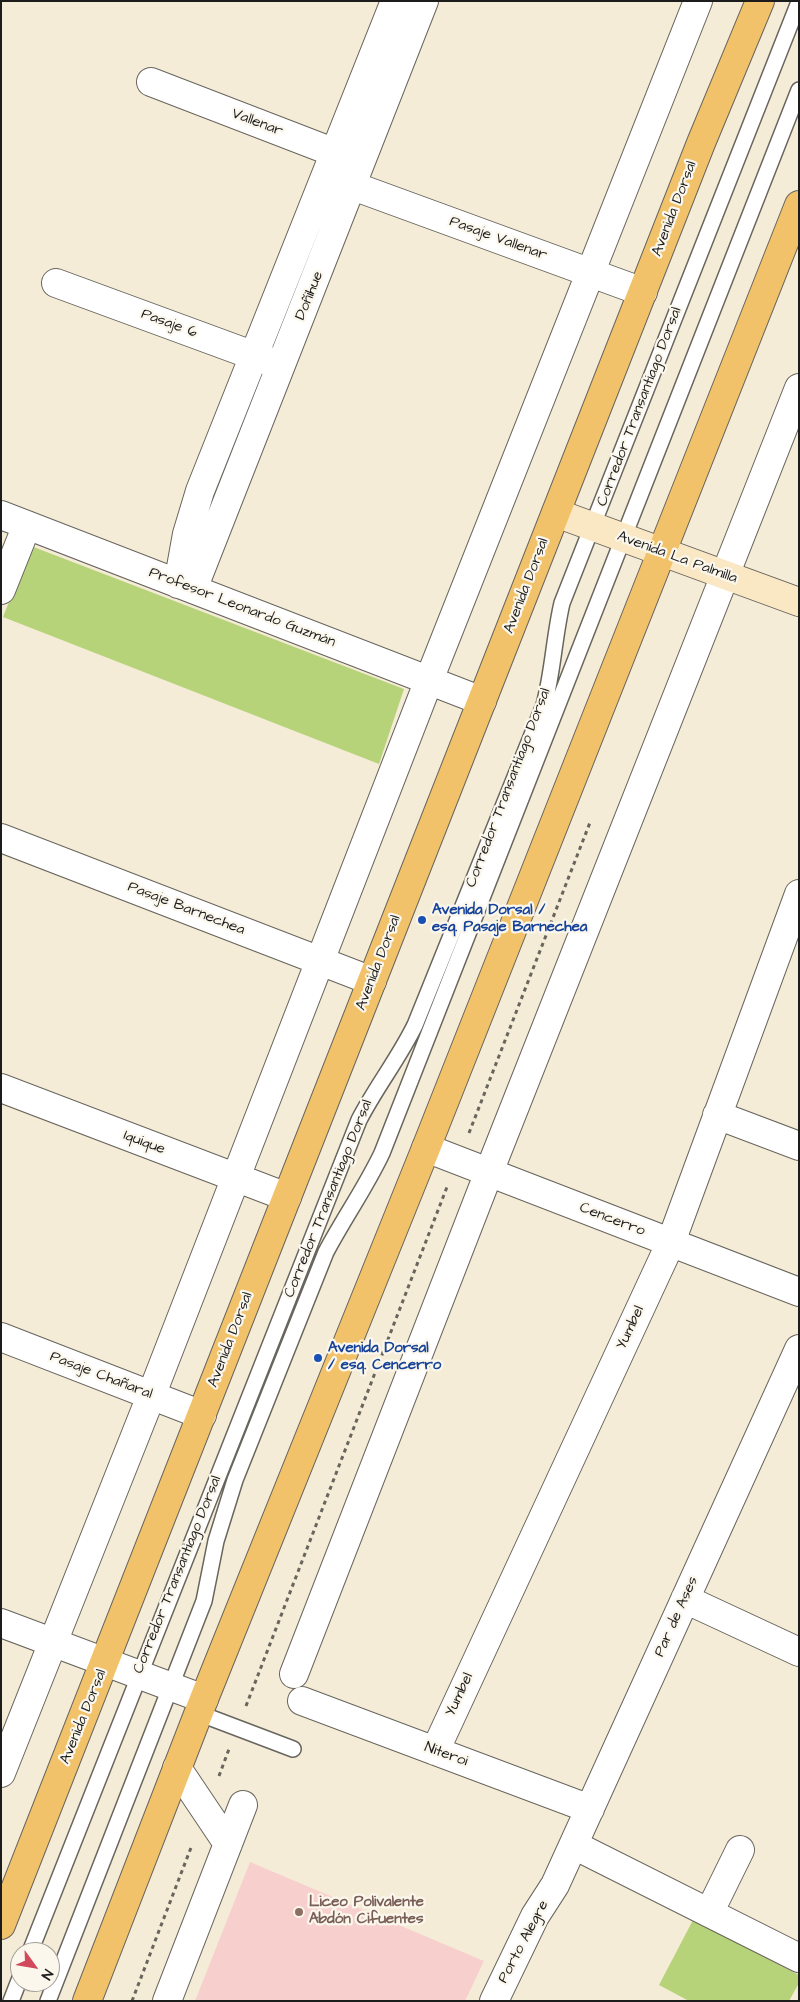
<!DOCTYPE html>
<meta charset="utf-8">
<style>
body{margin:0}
#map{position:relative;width:800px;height:2002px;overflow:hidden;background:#f5ecd7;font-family:"Architects Daughter",sans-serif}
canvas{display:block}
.frame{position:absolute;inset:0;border:2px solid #1c1c1c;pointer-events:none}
.north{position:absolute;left:10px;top:1942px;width:50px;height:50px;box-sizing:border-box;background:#fbf7ec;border:1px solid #a29f99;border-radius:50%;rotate:122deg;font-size:14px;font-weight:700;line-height:20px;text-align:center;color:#1c1c1c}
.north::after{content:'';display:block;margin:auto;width:18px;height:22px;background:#d1495b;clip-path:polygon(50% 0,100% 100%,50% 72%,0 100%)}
</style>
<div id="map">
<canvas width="800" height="2002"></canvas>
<div class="frame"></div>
<div class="north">N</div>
</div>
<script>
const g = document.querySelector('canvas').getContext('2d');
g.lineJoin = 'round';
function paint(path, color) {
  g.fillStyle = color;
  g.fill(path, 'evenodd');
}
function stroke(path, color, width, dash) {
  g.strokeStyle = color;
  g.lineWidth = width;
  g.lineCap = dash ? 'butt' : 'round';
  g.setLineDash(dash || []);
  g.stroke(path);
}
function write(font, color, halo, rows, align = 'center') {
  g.font = font + ' "Architects Daughter",sans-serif';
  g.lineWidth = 4.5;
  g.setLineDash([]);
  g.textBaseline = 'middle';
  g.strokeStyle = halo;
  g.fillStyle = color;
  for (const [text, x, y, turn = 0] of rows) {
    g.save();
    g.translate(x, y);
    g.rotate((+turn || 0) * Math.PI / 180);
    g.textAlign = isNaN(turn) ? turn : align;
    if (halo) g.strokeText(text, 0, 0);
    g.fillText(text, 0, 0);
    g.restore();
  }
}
paint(new Path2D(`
 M 250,1862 L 484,1961 L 465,2001 L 195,2001 Z`), '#f7d0ce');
paint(new Path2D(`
 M 31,546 L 404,689 L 379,764 L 3,617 Z
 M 693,1920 L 799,1975 L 799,1983 L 789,2001 L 689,2001 L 659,1985 Z`), '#b6d37a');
const lane = new Path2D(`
 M 198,1713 L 293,1749
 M 30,1952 L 359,1120 C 376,1087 399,1058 415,1025 L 544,705 C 553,672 554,637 562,603 L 799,2
 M 11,2001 L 20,1978
 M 48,2001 L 204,1601 L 216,1541 L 235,1480 L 326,1252 C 344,1218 366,1187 382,1153 L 799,90`);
const street = new Path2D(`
 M 151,82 L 351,159
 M 353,186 L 643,292
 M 56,283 L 271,362
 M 1,515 L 482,701
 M 178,584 L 187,534 L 200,491 L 395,1
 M 193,589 L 424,1
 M 1,590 L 27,525
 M 1,838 L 372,981
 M 1,1088 L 287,1197
 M 717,1115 L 799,1146
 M 426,1148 L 799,1292
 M 1,1337 L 202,1415
 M 685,1599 L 799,1652
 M 1,1623 L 204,1699
 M 294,1674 L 489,1172 L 799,388
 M 302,1701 L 590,1809
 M 435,1751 L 671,1242 L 799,894
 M 177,1768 L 228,1844
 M 1,1773 L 151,1396 L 429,680 L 698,1
 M 574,1845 L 799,1958
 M 709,1913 L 740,1850
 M 167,2001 L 243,1805
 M 494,2001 L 535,1916 L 555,1885 L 799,1349`);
const secondary = new Path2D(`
 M 556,513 L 799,602`);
const primary = new Path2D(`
 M 1,1925 L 701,143 L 760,1
 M 87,2001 L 204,1699 L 426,1148 L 799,205`);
stroke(lane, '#68655d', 18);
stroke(street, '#68655d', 30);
stroke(secondary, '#68655d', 30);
stroke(primary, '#68655d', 30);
stroke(new Path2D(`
 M 469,1133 L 591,820
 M 246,1706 L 447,1187
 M 219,1776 L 229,1749
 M 132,2001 L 192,1845`), '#68655d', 3, [4, 4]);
stroke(lane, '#fff', 15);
stroke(street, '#fff', 28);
stroke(secondary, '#fae7c3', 28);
stroke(primary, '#f2c26a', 28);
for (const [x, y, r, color] of [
 [422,920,5,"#1a4fb4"],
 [318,1358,5,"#1a4fb4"],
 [299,1912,5,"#8d6e63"]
]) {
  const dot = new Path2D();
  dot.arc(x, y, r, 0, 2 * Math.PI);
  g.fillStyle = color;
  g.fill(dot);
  stroke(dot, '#fbf7ec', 2);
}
write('15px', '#1c1c1c', '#fbf7ec', [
 ["Vallenar",257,123,21],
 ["Avenida Dorsal",675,209,-69],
 ["Pasaje Vallenar",498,239,20],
 ["Doñihue",310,296,-68],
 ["Pasaje 6",169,324,20],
 ["Corredor Transantiago Dorsal",640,407,-69],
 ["Avenida La Palmilla",677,558,20],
 ["Avenida Dorsal",527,586,-69],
 ["Profesor Leonardo Guzmán",242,608,21],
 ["Corredor Transantiago Dorsal",509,788,-69],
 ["Pasaje Barnechea",186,909,21],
 ["Avenida Dorsal",379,963,-69],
 ["Iquique",144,1143,21],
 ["Corredor Transantiago Dorsal",329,1199,-68],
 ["Cencerro",612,1220,21],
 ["Yumbel",631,1328,-65],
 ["Avenida Dorsal",231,1340,-69],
 ["Pasaje Chañaral",101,1376,21],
 ["Corredor Transantiago Dorsal",178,1575,-68],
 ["Par de Ases",677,1617,-66],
 ["Yumbel",460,1695,-65],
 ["Avenida Dorsal",84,1717,-68],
 ["Niteroi",446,1755,20],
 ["Porto Alegre",524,1942,-62]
]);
write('bold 15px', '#164399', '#fbf7ec', [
 ["Avenida Dorsal /",432,911],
 ["esq. Pasaje Barnechea",432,928],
 ["Avenida Dorsal",328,1349],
 ["/ esq. Cencerro",328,1366]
], 'left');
write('bold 15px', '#785e54', '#fbf7ec', [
 ["Liceo Polivalente",309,1903],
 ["Abdón Cifuentes",309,1920]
], 'left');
</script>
